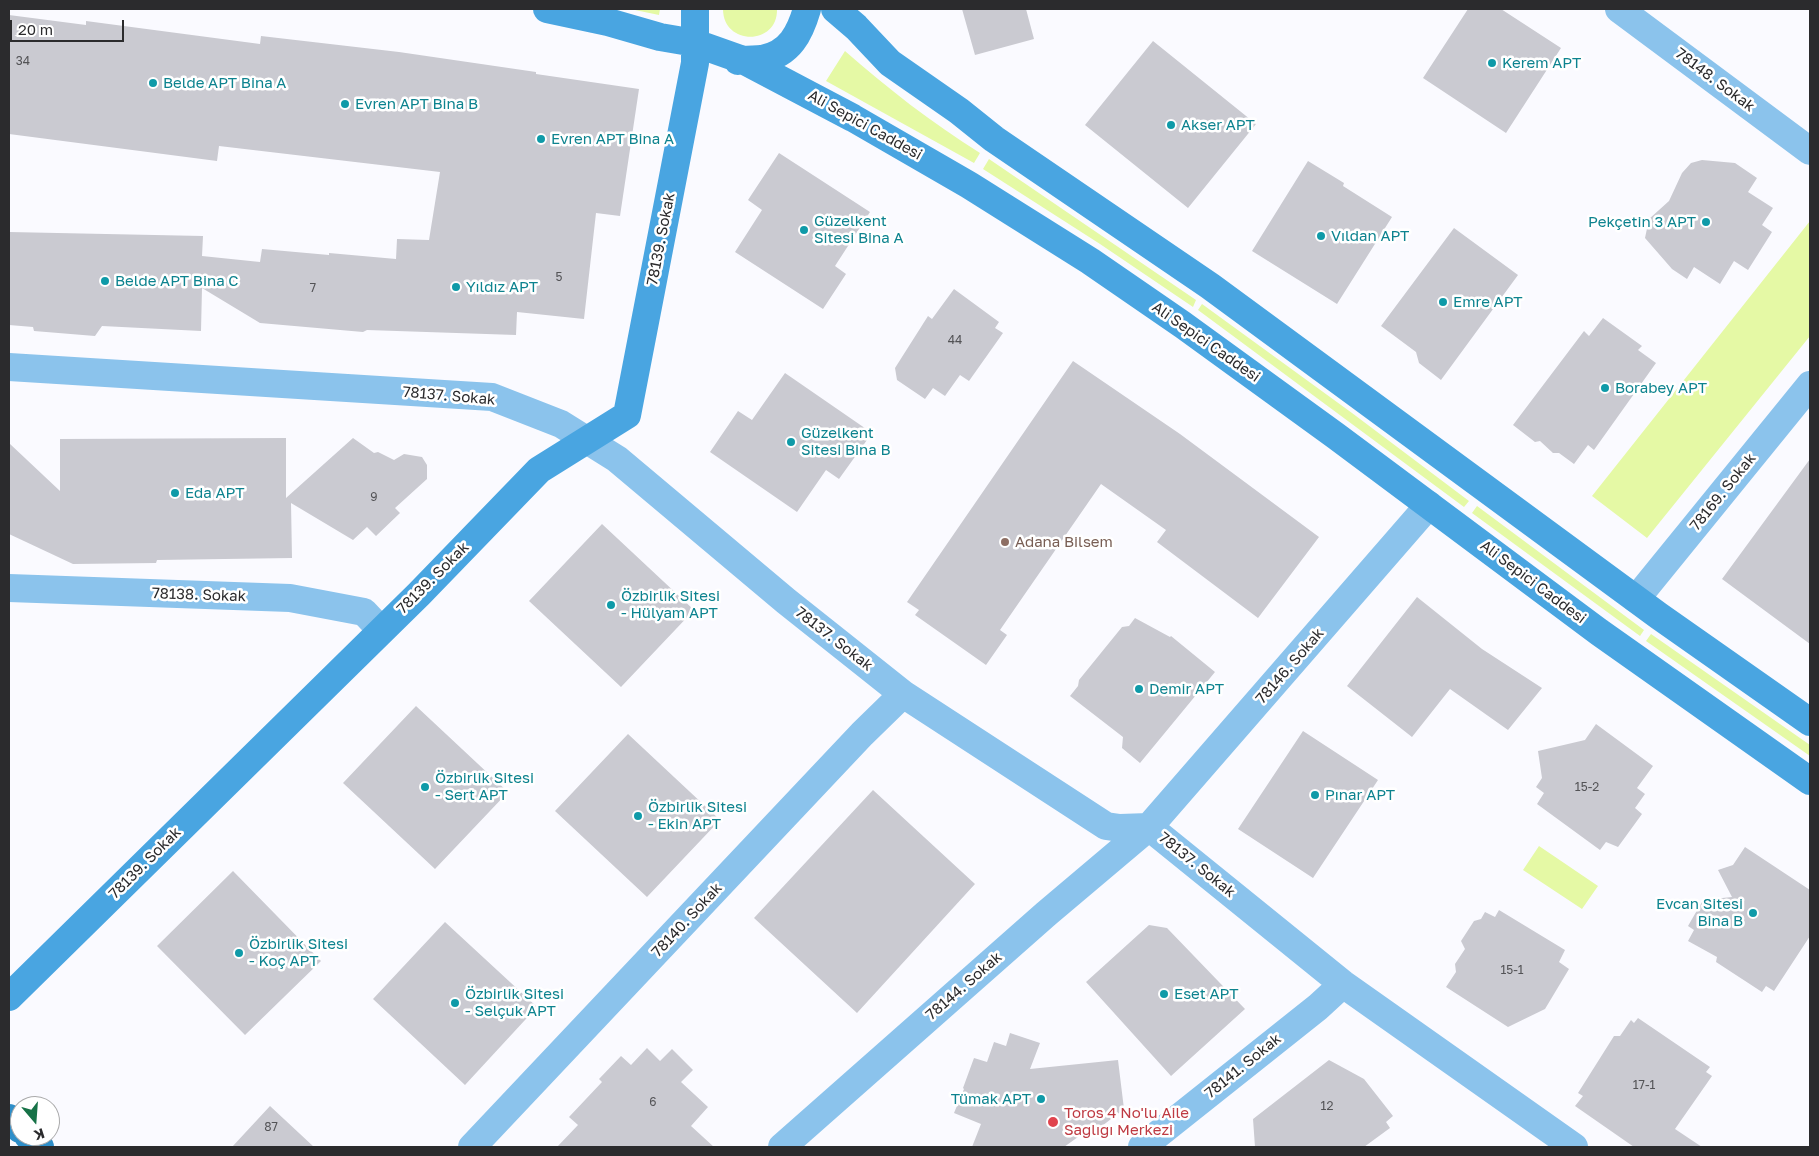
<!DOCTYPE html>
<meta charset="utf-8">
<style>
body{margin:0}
#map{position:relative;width:1819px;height:1156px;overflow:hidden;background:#fafaff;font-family:"Golos Text",sans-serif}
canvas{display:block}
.frame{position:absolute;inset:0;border:10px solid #2b2b2d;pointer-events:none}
.north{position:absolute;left:10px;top:1096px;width:50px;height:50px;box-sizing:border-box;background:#fff;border:1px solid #aaaaab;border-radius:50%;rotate:162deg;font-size:14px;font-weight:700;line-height:20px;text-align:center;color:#2b2b2d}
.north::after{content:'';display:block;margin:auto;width:18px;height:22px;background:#177247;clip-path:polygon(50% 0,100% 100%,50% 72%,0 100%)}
.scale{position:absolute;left:10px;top:20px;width:114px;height:22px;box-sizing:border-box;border:2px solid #2b2b2d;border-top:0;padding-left:6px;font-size:15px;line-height:18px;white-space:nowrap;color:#2b2b2d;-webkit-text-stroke:4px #fff;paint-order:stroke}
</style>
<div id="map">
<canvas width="1819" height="1156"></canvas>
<div class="frame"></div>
<div class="north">K</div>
<div class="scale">20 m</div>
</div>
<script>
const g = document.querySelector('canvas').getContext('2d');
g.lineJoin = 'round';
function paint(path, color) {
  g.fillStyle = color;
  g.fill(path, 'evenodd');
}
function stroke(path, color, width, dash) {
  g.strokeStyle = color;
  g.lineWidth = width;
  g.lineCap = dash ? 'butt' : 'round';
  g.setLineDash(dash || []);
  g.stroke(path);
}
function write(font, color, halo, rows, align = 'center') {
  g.font = font + ' "Golos Text",sans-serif';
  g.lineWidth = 5;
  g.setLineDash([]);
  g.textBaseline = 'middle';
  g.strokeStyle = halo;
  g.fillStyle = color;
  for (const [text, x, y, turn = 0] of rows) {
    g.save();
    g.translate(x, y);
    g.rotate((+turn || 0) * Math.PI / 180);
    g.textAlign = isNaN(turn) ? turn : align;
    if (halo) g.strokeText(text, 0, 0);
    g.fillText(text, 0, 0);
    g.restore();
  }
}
paint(new Path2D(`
 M 635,9 L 660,9 L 659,15 L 635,10 Z
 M 723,9 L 777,9 C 778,46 723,46 723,9 Z
 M 845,51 C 887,88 932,123 980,153 L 974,163 L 826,81 Z
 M 989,159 L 1196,300 L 1193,307 L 1100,244 L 983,169 Z
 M 1810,221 L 1810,336 L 1647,538 L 1592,496 Z
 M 1202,304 L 1352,413 L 1469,501 L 1464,507 L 1198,310 Z
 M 1477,506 L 1644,630 L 1640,636 L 1472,513 Z
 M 1651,634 L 1810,745 L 1810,756 L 1646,641 Z
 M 1539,846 L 1598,886 L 1582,909 L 1523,870 Z`), '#e5f9a5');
paint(new Path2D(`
 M 962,9 L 1026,9 L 1034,39 L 975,55 Z
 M 1468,9 L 1501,9 L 1561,48 L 1506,133 L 1423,78 Z
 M 9,15 L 86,25 L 86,21 L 260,44 L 261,36 L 399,52 L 536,72 L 536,74 L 639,89 L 620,216 L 596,213 L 584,319 L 517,312 L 516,335 L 367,330 L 363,332 L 260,323 L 202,288 L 201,331 L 102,326 L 95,336 L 34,331 L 33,327 L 9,325 L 9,232 L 203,236 L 202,256 L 260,262 L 262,249 L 329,255 L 329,253 L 396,259 L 397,239 L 429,240 L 440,172 L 219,146 L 217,161 L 9,134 Z
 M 1153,41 L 1256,124 L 1188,208 L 1085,125 Z
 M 779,153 L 870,212 L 835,266 L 846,274 L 823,309 L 735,252 L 762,210 L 748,200 Z
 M 1702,160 L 1735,163 L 1757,178 L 1748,192 L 1773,208 L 1762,225 L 1772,232 L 1748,270 L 1734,261 L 1720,284 L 1694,267 L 1687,279 L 1672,269 L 1645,238 L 1649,219 L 1669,201 L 1682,173 L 1691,163 Z
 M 1308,161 L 1344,183 L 1343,186 L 1392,217 L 1337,304 L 1252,251 Z
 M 1454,228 L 1518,275 L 1441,380 L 1419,363 L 1416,352 L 1381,326 Z
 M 954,289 L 999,322 L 995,328 L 1003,333 L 969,381 L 960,375 L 945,396 L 933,388 L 925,399 L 897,380 L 895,368 L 928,316 L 932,319 Z
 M 1603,318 L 1642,346 L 1638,350 L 1656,363 L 1594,450 L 1588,445 L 1574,464 L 1559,453 L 1553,453 L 1540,441 L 1535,442 L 1513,425 L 1584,331 L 1589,336 Z
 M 1073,361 L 1180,434 L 1319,537 L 1258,618 L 1157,542 L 1166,530 L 1101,484 L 1000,630 L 1007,635 L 986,665 L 915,615 L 919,610 L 907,602 Z
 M 785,373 L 872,433 L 839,479 L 826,470 L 797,512 L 710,452 L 738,411 L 752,420 Z
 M 286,438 L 286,498 L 353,438 L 374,453 L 378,452 L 394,460 L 404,454 L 422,457 L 427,465 L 427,479 L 395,508 L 400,513 L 376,536 L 367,527 L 353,540 L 291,503 L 292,558 L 157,560 L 156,563 L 73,564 L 9,534 L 9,443 L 60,491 L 60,439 Z
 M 1810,459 L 1810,644 L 1722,579 Z
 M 602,524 L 694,610 L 621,687 L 529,601 Z
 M 1417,597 L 1482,649 L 1542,688 L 1508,730 L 1450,689 L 1412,737 L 1347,686 Z
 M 1135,618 L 1170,637 L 1171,636 L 1215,672 L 1140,763 L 1122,748 L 1123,737 L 1070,696 L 1078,686 L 1079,680 L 1122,627 L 1129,626 Z
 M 416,706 L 508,792 L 435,869 L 343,783 Z
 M 1596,724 L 1653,766 L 1637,788 L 1645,794 L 1635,808 L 1642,814 L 1618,847 L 1606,842 L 1600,850 L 1537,804 L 1544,793 L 1536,787 L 1542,778 L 1538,751 L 1585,740 Z
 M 1303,731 L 1378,780 L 1313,878 L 1238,829 Z
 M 628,734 L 720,820 L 647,897 L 555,811 Z
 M 873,790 L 975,884 L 857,1013 L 754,918 Z
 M 1745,847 L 1810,890 L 1810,936 L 1774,991 L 1766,986 L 1762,992 L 1716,962 L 1717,957 L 1688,941 L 1694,930 L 1688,926 L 1703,900 L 1732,897 L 1718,870 L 1733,865 Z
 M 233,871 L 321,961 L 245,1035 L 157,946 Z
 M 1499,910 L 1565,950 L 1559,962 L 1569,969 L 1545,1009 L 1508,1027 L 1446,987 L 1456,972 L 1455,964 L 1465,949 L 1461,941 L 1474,921 L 1481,919 L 1485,912 L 1495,917 Z
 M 445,922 L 537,1007 L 465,1085 L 373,999 Z
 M 1149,925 L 1167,928 L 1245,1009 L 1171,1076 L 1086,982 Z
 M 1638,1018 L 1710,1067 L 1706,1072 L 1712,1076 L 1675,1129 L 1702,1147 L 1634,1147 L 1575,1106 L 1583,1096 L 1578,1093 L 1614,1036 L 1620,1036 L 1631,1020 L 1634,1023 Z
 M 1010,1033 L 1040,1043 L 1030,1069 L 1118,1060 L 1124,1109 L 1102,1126 L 1092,1127 L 1064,1147 L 972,1147 L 981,1124 L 954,1113 L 964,1089 L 963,1088 L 974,1058 L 987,1062 L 994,1042 L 1006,1046 Z
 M 647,1048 L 660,1061 L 672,1049 L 693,1070 L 681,1082 L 708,1107 L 691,1126 L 714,1147 L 557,1147 L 578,1125 L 569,1117 L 602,1082 L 599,1079 L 621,1056 L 631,1065 Z
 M 1329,1060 L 1364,1079 L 1393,1116 L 1386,1122 L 1390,1128 L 1364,1147 L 1255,1147 L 1253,1119 Z
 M 270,1106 L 314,1147 L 232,1147 Z`), '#cacad1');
stroke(new Path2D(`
 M 1619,9 L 1810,151
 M 9,367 L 492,397 L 561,424 L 617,459 L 786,601 L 903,694 L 1106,826 L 1120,828 L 1149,827 L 1343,984 L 1574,1147
 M 9,588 L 290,598 L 364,612 L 381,630
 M 1636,599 L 1810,385
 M 472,1147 L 862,734 L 903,694
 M 782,1147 L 1046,914 L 1149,827 L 1429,505
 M 1142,1147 L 1318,1007 L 1343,984`), '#8bc3ec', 28);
stroke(new Path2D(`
 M 547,9 L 608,22 L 660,37 L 695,43 L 743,60 L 853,118 L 969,185 L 1090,261 L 1183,325 L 1336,436 L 1599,632 L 1810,781
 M 835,9 L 856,27 L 890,63 L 959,111 L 994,139 L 1210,286 L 1659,616 L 1810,722
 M 738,61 C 746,59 754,60 762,59 C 790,54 800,33 807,9
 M 9,997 L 419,594 L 539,470 L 627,415 L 695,63 L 695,9`), '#49a5e1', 28);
stroke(new Path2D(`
 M 9,1118 L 20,1129
 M 28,1136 L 40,1147`), '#2e8ec9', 28);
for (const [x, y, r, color] of [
 [1492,63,5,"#0f9aa8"],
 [153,83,5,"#0f9aa8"],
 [345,104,5,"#0f9aa8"],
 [1171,125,5,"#0f9aa8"],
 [541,139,5,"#0f9aa8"],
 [1706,222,5,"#0f9aa8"],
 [804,230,5,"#0f9aa8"],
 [1321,236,5,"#0f9aa8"],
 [105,281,5,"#0f9aa8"],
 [456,287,5,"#0f9aa8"],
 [1443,302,5,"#0f9aa8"],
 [1605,388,5,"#0f9aa8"],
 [791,442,5,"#0f9aa8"],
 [175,493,5,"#0f9aa8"],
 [1005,542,5,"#8d6e63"],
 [611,605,5,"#0f9aa8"],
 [1139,689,5,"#0f9aa8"],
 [425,787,5,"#0f9aa8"],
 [1315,795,5,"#0f9aa8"],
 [638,816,5,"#0f9aa8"],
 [1753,913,5,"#0f9aa8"],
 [239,953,5,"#0f9aa8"],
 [1164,994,5,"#0f9aa8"],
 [455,1003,5,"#0f9aa8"],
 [1041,1099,5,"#0f9aa8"],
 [1053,1122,6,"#e0444e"]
]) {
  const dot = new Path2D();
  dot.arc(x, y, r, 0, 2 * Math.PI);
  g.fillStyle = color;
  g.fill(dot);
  stroke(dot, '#fff', 2);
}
write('12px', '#535356', null, [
 ["34",23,61],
 ["5",559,277],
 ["7",313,288],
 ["44",955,340],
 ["9",374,497],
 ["15-2",1587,787],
 ["15-1",1512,970],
 ["17-1",1644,1085],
 ["6",653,1102],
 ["12",1327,1106],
 ["87",271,1127]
]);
write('15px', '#0d838f', '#fff', [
 ["Kerem APT",1502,63],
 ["Belde APT Bina A",163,83],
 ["Evren APT Bina B",355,104],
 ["Akser APT",1181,125],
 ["Evren APT Bina A",551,139],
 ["Güzelkent",814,221],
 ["Sitesi Bina A",814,238],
 ["Pekçetin 3 APT",1696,222,"right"],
 ["Vıldan APT",1331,236],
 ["Belde APT Bina C",115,281],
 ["Yıldız APT",466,287],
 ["Emre APT",1453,302],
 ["Borabey APT",1615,388],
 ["Güzelkent",801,433],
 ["Sitesi Bina B",801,450],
 ["Eda APT",185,493],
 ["Özbirlik Sitesi",621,596],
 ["- Hülyam APT",621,613],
 ["Demir APT",1149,689],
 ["Özbirlik Sitesi",435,778],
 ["- Sert APT",435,795],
 ["Pınar APT",1325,795],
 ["Özbirlik Sitesi",648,807],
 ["- Ekin APT",648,824],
 ["Evcan Sitesi",1743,904,"right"],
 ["Bina B",1743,921,"right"],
 ["Özbirlik Sitesi",249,944],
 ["- Koç APT",249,961],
 ["Özbirlik Sitesi",465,994],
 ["- Selçuk APT",465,1011],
 ["Eset APT",1174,994],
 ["Tümak APT",1031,1099,"right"]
], 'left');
write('15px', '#2b2b2d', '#fff', [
 ["78148. Sokak",1715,80,37],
 ["Ali Sepici Caddesi",865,125,29],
 ["78139. Sokak",661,239,-79],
 ["Ali Sepici Caddesi",1206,342,35],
 ["78137. Sokak",449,396,5],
 ["78169. Sokak",1723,492,-51],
 ["78139. Sokak",433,578,-45],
 ["Ali Sepici Caddesi",1533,582,37],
 ["78138. Sokak",199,595,2],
 ["78137. Sokak",834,639,38],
 ["78146. Sokak",1290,666,-49],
 ["78139. Sokak",145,863,-45],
 ["78137. Sokak",1197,865,39],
 ["78140. Sokak",687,920,-47],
 ["78144. Sokak",964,986,-41],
 ["78141. Sokak",1243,1066,-39]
]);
write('15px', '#785e54', '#fff', [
 ["Adana Bilsem",1015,542]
], 'left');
write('15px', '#be3a42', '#fff', [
 ["Toros 4 No'lu Aile",1064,1113],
 ["Sağlığı Merkezi",1064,1130]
], 'left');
</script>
